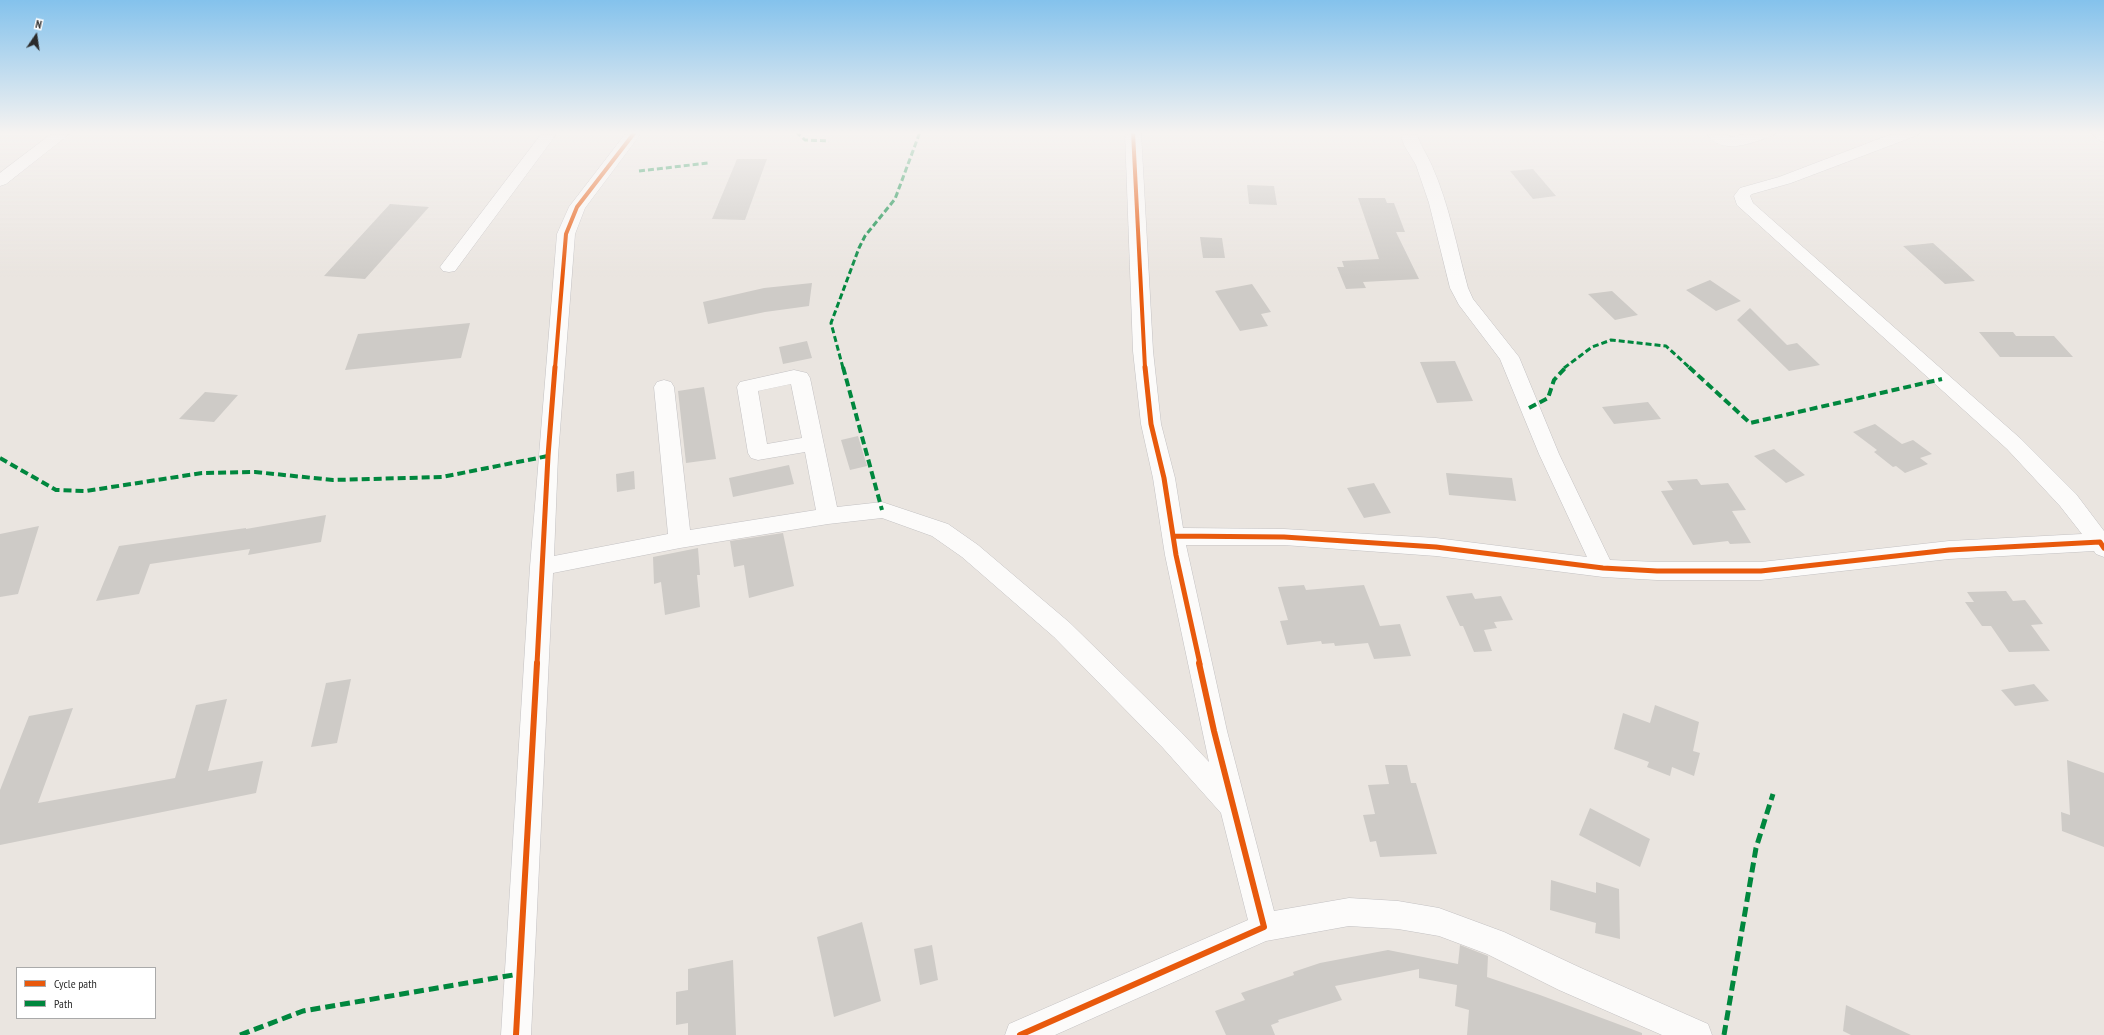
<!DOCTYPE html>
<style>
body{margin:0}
#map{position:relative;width:2104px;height:1035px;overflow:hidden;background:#eae5e0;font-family:"PT Sans Narrow",sans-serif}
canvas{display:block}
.legend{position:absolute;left:16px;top:967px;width:140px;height:52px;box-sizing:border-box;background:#fff;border:1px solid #aaa;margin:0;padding:5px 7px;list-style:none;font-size:12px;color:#2b2b2b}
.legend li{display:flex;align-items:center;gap:8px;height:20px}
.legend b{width:20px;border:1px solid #aaa}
.north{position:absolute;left:16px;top:16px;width:40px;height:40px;-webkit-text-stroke:3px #fff;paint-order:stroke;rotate:13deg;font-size:11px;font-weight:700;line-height:16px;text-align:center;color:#2b2b2b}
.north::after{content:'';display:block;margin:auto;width:14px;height:18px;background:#2b2b2b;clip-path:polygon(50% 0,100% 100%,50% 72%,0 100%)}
</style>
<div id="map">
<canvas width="2104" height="1035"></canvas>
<ul class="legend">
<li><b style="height:5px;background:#e8590c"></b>Cycle path</li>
<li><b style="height:5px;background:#00873e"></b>Path</li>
</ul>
<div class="north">N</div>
</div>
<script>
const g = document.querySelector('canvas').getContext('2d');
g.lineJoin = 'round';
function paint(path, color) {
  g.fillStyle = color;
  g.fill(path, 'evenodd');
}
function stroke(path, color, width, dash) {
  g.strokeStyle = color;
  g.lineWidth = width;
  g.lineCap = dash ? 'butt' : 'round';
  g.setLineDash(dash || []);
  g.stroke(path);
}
paint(new Path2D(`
 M 737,159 L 767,159 L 745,220 L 712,219 Z
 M 1533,169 L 1556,196 L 1533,199 L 1510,171 Z
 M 1247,185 L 1274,186 L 1277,205 L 1249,204 Z
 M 1358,198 L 1385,198 L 1387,203 L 1394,203 L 1405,232 L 1396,232 L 1419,279 L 1363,282 L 1366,288 L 1346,289 L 1337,267 L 1344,267 L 1342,261 L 1379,259 Z
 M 390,204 L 429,207 L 365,279 L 324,276 Z
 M 1200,237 L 1222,238 L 1225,258 L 1203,258 Z
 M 1933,243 L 1961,268 L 1975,281 L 1945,284 L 1903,246 Z
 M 1710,280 L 1741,301 L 1716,311 L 1686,290 Z
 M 812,283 L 809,306 L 765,312 L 708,324 L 703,302 L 764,288 Z
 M 1252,284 L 1271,312 L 1261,314 L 1268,326 L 1240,331 L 1215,291 Z
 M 1612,291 L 1638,315 L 1615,320 L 1588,294 Z
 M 1750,308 L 1787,345 L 1797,343 L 1820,365 L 1789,371 L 1737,320 Z
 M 470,323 L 461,358 L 345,370 L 358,334 Z
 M 1979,332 L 2013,332 L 2016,336 L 2054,336 L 2073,357 L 2000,357 Z
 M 807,341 L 812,358 L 783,364 L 779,347 Z
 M 1455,361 L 1473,401 L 1437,403 L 1420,362 Z
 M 704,387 L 716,459 L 686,463 L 678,391 Z
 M 205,392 L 238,395 L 214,422 L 179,419 Z
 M 1648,402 L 1661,419 L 1614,424 L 1602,407 Z
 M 1875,424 L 1902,444 L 1913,440 L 1932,454 L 1920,458 L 1928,464 L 1905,473 L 1896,466 L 1893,467 L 1874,452 L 1877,450 L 1853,432 Z
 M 858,436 L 867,466 L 850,470 L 841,440 Z
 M 1774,449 L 1805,475 L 1786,483 L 1754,456 Z
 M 789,465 L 794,484 L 733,497 L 729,478 Z
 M 634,471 L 635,489 L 617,492 L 616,474 Z
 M 1446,473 L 1512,478 L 1516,501 L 1449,495 Z
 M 1697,479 L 1701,485 L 1728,483 L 1746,510 L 1732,511 L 1751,543 L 1730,544 L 1728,541 L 1693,545 L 1661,491 L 1673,490 L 1667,481 Z
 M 1374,483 L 1391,513 L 1364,518 L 1347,488 Z
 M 326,515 L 321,542 L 248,555 L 250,549 L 150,564 L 139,594 L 96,601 L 119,546 L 246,528 L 246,529 Z
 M 39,526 L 18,594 L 0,597 L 0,534 Z
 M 783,533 L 794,586 L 749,598 L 744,565 L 734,567 L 730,541 Z
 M 698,548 L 700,575 L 697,575 L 700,607 L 665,615 L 661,582 L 654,584 L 653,557 Z
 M 1304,585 L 1306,590 L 1364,585 L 1380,626 L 1400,624 L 1411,656 L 1374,659 L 1368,643 L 1335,646 L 1334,643 L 1322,644 L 1321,641 L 1287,645 L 1280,621 L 1288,620 L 1278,587 Z
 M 2006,591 L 2013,601 L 2025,600 L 2043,624 L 2031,625 L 2050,651 L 2009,652 L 1991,626 L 1982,626 L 1965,602 L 1974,602 L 1967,592 Z
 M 1472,593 L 1475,599 L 1501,596 L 1513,620 L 1494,622 L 1497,628 L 1484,630 L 1492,651 L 1474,652 L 1463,626 L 1460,626 L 1446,596 Z
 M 351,679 L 337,743 L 311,747 L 326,683 Z
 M 2034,684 L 2049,701 L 2015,706 L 2001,690 Z
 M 227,699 L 208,771 L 263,761 L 256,793 L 0,845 L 0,790 L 29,716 L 73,708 L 38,803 L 175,778 L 196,705 Z
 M 1655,705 L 1699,722 L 1693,751 L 1700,753 L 1694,776 L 1672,767 L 1670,776 L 1647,767 L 1649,762 L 1614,749 L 1623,713 L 1650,723 Z
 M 2067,760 L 2104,773 L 2104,847 L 2062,831 L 2061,812 L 2070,815 Z
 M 1385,765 L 1407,765 L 1411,783 L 1416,783 L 1437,854 L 1380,857 L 1376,841 L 1370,842 L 1363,815 L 1375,814 L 1368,785 L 1389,784 Z
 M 1590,808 L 1650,839 L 1640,867 L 1579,835 Z
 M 1551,880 L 1596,893 L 1596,882 L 1619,889 L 1620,939 L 1595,933 L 1596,923 L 1550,910 Z
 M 862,922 L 881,1001 L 834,1017 L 817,937 Z
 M 932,945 L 938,980 L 920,985 L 914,949 Z
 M 1460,945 L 1488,956 L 1487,977 L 1540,995 L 1642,1033 L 1642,1035 L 1467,1035 L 1469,1010 L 1455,1006 L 1457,985 L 1419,978 L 1419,969 L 1335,986 L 1342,1000 L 1278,1020 L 1279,1022 L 1271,1025 L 1275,1035 L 1226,1035 L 1215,1011 L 1245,1000 L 1241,993 L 1294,975 L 1293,972 L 1320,963 L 1388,950 L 1458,964 Z
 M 733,960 L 736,1035 L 688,1035 L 688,1023 L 676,1025 L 676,992 L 688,990 L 688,969 Z
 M 1846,1005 L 1911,1035 L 1851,1035 L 1843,1031 Z`), '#cecbc7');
const minor = new Path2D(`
 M 54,132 L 72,132 L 6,184 L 0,186 L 0,173 Z
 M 543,132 L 558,132 L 455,271 L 449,272 L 443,271 L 440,267 L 443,263 Z
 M 627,132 L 642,132 L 585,208 L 575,234 L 558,456 L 554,556 L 668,534 L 654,387 L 657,382 L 664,380 L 671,382 L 674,387 L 690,530 L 816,510 L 805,452 L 758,460 L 751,458 L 748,453 L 737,387 L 740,382 L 794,370 L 807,373 L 810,378 L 837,507 L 882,502 L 948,524 L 978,545 L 1070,623 L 1181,732 L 1209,762 L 1165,555 L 1153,478 L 1141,424 L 1133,351 L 1125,132 L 1141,132 L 1153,351 L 1161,424 L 1175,478 L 1183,528 L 1284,529 L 1436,538 L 1587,557 L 1539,454 L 1500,359 L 1459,305 L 1450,288 L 1429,203 L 1416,165 L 1404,145 L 1400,132 L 1416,132 C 1420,145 1427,154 1432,166 C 1449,204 1457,248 1468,288 L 1473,299 L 1519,357 L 1559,454 L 1610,560 L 1657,562 L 1761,562 L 1949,541 L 2082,534 L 2060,506 L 2007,449 L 1737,205 L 1734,196 L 1740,188 L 1779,177 L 1897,132 L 1920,132 L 1918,135 L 1791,183 L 1752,194 L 1750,196 L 1753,203 L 2021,439 L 2076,494 L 2104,531 L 2104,557 L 2096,554 L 2094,551 L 1949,559 L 1761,580 L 1657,580 L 1603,577 L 1436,556 L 1284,545 L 1186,545 L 1227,731 L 1274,911 L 1349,898 L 1398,901 L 1439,908 L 1504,932 L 1581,968 L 1708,1024 L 1712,1035 L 1662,1035 L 1559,990 L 1487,954 L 1439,936 L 1398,929 L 1349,926 L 1266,941 L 1055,1035 L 1005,1035 L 1009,1024 L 1248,920 L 1221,813 L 1163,748 L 1054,637 L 962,557 L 932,536 L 882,518 L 828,524 L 680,548 L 553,573 L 531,1035 L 501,1035 L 530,567 L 557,234 L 569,207 ZM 791,384 L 802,438 L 767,444 L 758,391 Z
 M 1705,132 L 1721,132 L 1731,137 L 1752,132 L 1776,132 L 1774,135 C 1752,143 1721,157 1705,132 Z
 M 2091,132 L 2104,132 L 2104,142 L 2098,140 Z`);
stroke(minor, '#c3c1c2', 1);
paint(minor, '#fcfbfa');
stroke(new Path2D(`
 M 796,132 L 805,140 L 829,141
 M 639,171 L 708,163
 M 843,368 L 831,323 L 859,248 L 865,236 L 895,199 L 920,132
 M 1564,368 L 1592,347 L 1611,340 L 1666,346 L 1690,368`), '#00873e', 3, [6, 3]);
stroke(new Path2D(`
 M 843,367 L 882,510
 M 1689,367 L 1750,423 L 1942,379
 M 1529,408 L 1548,398 L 1554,380 L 1566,367
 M 0,458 L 56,490 L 86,491 L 202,473 L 255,472 L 333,480 L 442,477 L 548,456`), '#00873e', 4, [8, 4]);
stroke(new Path2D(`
 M 240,1035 L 303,1011 L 519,974
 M 1724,1035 L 1756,848 L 1773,794`), '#00873e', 5, [10, 5]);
stroke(new Path2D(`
 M 1133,132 L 1145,368
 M 555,368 L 566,234 L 577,207 L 635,132`), '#e8590c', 4);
stroke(new Path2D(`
 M 1145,367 L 1151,424 L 1164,478 L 1176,555 L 1200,664
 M 1173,536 L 1284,537 L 1436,547 L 1603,568 L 1657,571 L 1761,571 L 1949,550 L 2100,542 L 2104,548
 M 537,664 L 548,456 L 555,367`), '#e8590c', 5);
stroke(new Path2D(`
 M 516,1035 L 537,663
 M 1020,1035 L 1264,927 L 1214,731 L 1199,663`), '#e8590c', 6);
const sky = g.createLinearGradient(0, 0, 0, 277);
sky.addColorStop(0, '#84c2ec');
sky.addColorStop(0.48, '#f6f3f1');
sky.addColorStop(1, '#f6f3f100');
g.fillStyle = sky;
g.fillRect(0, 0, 2104, 277);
</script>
